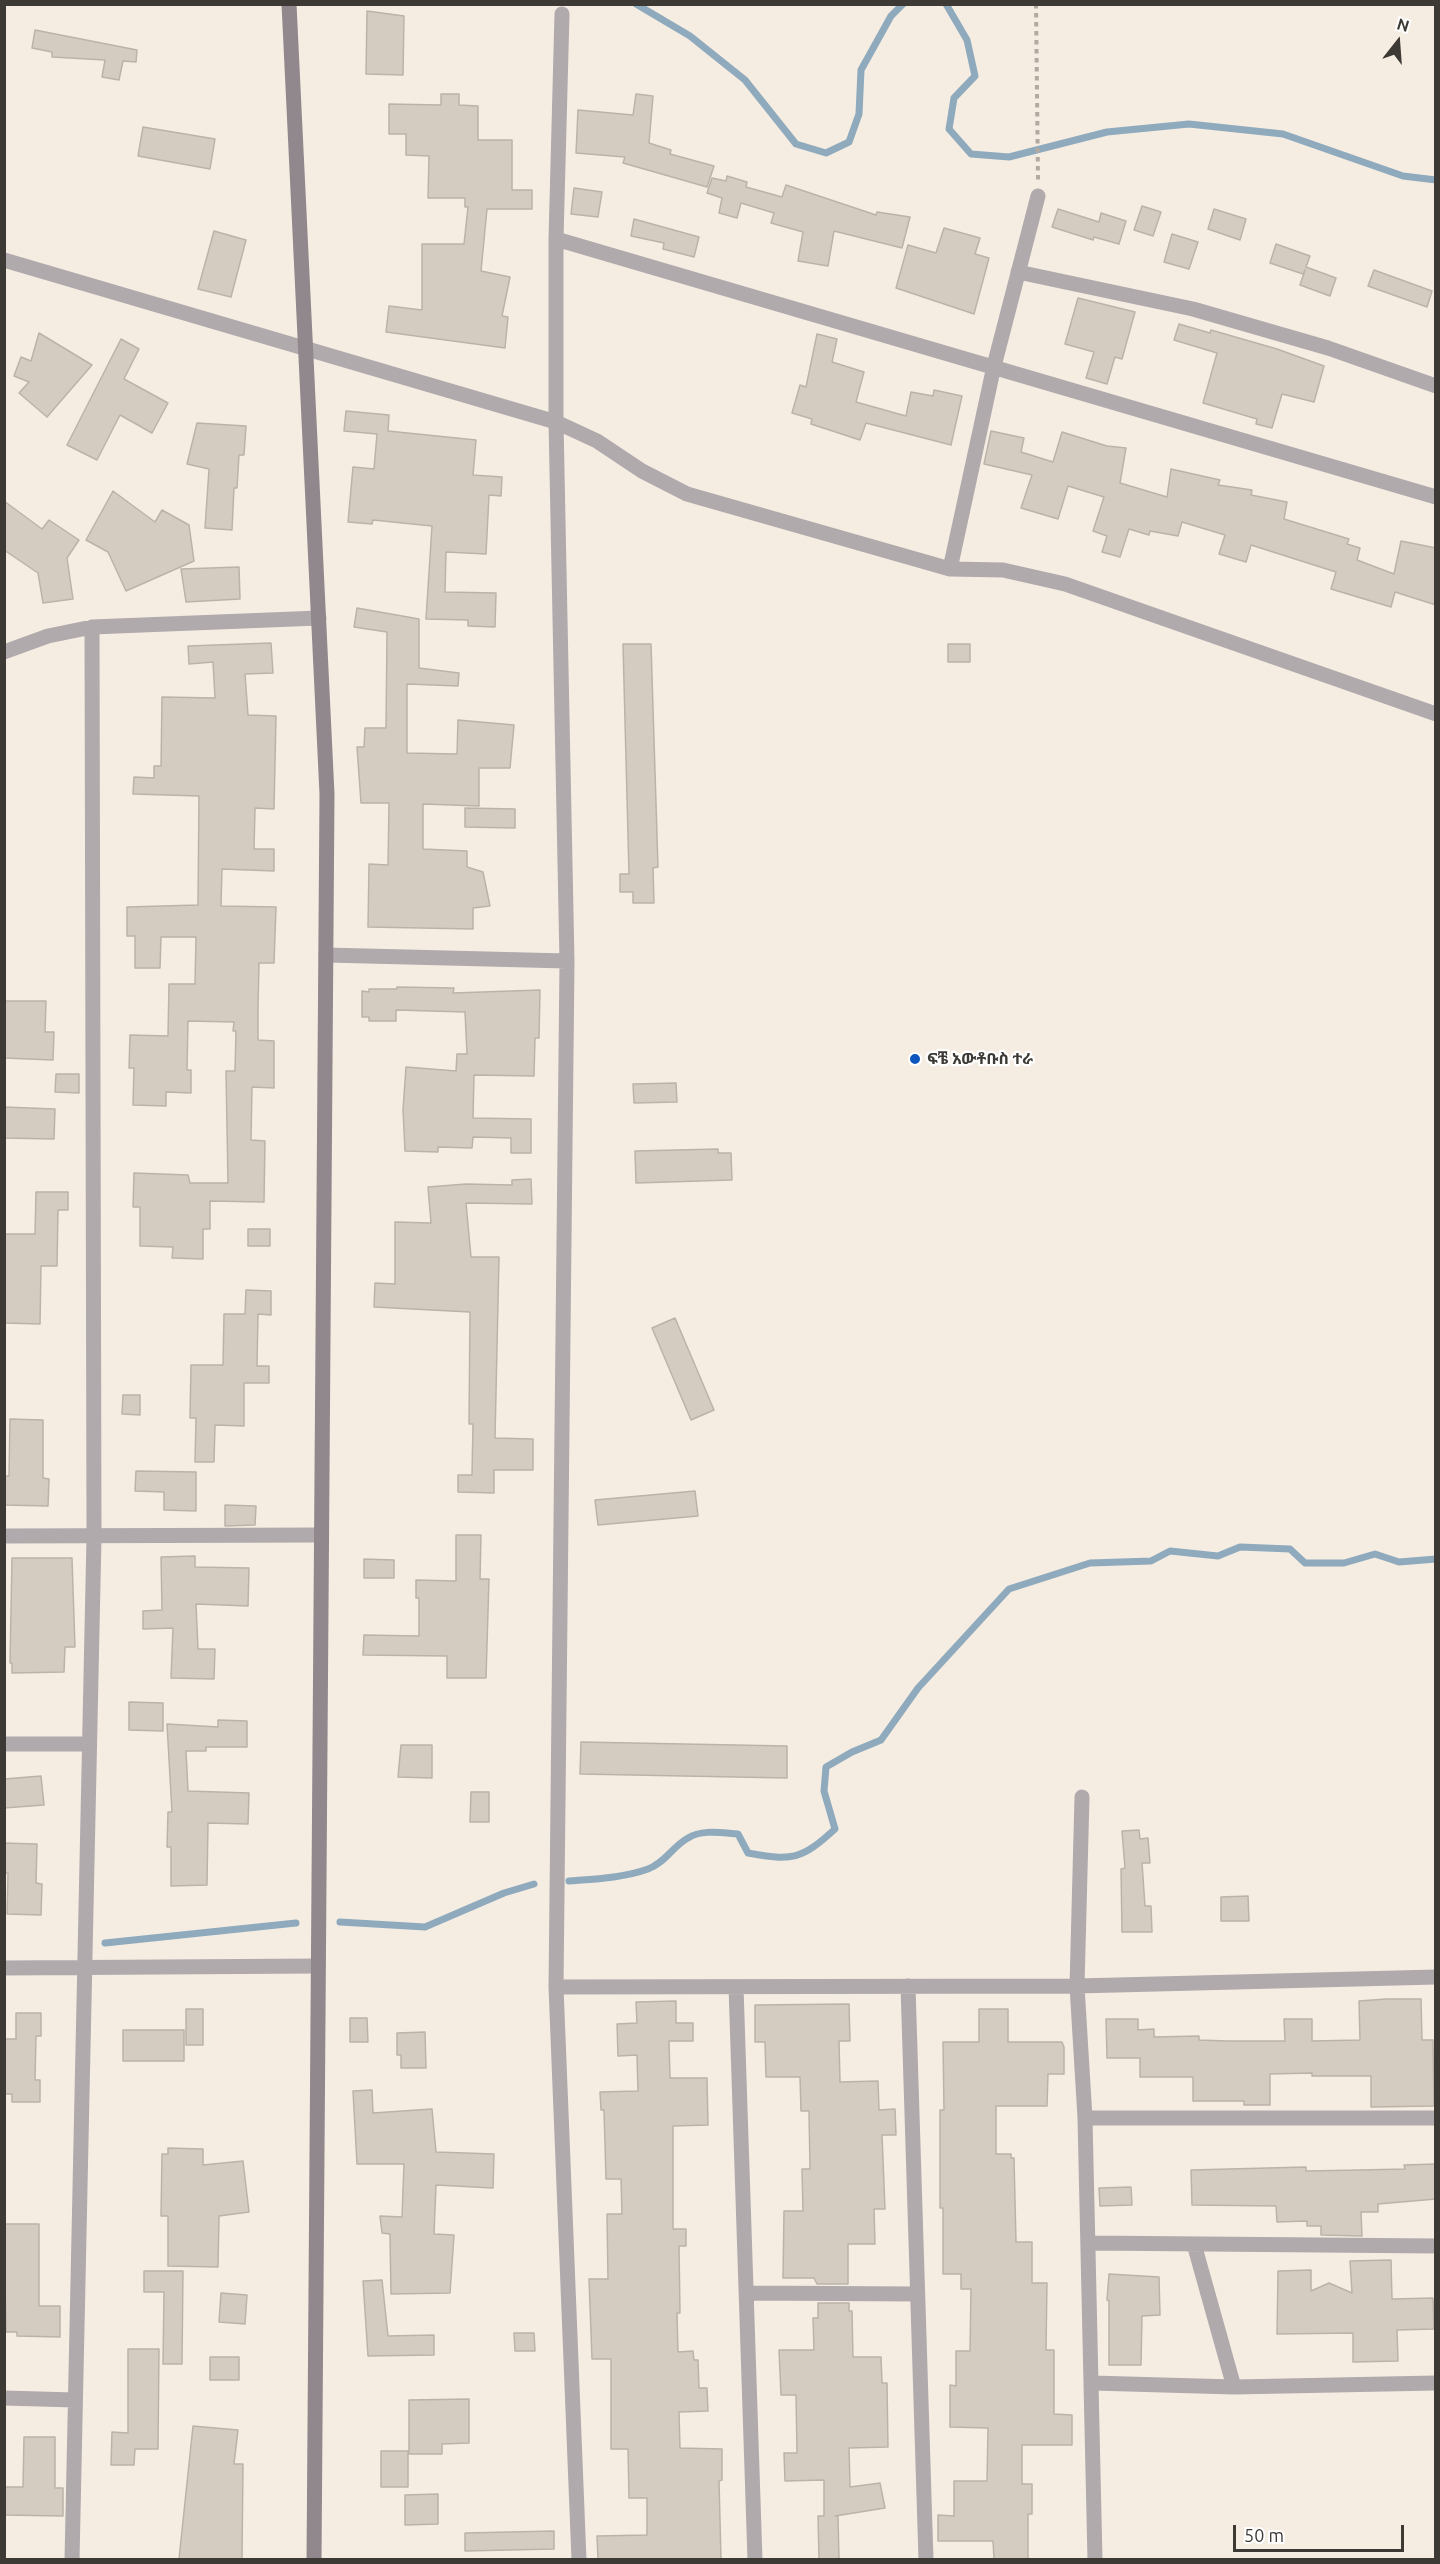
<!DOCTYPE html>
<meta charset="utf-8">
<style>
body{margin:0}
#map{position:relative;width:1440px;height:2564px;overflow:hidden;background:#f6ede2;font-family:Ubuntu,sans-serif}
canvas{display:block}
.frame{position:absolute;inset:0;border:6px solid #3d3935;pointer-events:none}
.north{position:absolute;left:1368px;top:12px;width:60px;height:60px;-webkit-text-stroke:4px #fff;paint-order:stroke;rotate:17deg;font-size:16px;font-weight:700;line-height:24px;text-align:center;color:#3d3935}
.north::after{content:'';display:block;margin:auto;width:21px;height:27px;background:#3d3935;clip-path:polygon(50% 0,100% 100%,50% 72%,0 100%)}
.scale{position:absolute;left:1233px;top:2525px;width:171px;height:27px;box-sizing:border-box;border:3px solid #3d3935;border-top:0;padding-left:8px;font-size:18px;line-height:21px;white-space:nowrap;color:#3d3935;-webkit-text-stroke:4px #fff;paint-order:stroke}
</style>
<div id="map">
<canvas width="1440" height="2564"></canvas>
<div class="frame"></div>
<div class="north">N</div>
<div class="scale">50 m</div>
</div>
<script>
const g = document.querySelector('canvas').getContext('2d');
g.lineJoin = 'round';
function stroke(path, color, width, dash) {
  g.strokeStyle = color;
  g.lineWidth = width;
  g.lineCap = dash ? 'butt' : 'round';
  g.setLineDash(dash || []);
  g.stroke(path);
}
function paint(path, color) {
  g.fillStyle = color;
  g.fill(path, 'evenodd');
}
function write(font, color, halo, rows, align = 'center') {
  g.font = font + ' Ubuntu,"Noto Sans Ethiopic",sans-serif';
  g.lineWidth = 4.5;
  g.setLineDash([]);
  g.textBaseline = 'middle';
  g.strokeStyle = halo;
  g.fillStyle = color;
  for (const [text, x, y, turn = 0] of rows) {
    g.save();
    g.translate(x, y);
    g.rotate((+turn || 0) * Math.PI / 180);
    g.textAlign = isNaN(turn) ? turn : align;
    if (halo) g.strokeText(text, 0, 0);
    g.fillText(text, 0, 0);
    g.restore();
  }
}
stroke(new Path2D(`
 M 636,4 L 690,36 L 745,80 L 796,144 L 826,153 L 849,142 L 859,114 L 861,70 L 891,16 L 903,4
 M 946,4 L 967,40 L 975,76 L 954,98 L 949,129 L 971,154 L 1009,157 L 1107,132 L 1189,124 L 1283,134 L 1403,176 L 1436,180
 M 569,1881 C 595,1879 623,1878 648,1869 C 665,1863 673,1846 688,1838 C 702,1829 722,1833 738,1834 L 748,1853 C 793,1861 801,1860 835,1829 L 824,1791 L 826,1767 L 852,1752 L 881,1740 L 918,1688 L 1009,1589 L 1090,1563 L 1151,1561 L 1170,1551 L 1218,1556 L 1240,1547 L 1290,1549 L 1305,1563 L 1344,1563 L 1375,1554 L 1399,1562 L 1436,1559
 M 340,1922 L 425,1927 L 504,1893 L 534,1884
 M 105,1943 L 296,1923`), '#8faabd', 7);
const building = new Path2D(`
 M 367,11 L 404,16 L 403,75 L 366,74 Z
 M 35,30 L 137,50 L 136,62 L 123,61 L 119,80 L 102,77 L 105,60 L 52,57 L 52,52 L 32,48 Z
 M 441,94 L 459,94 L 459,105 L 478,106 L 478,140 L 512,140 L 512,190 L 532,190 L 532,209 L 487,209 L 481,271 L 510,277 L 502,316 L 508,317 L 505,348 L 386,332 L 389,306 L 422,310 L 422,244 L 464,244 L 468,207 L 465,207 L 465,198 L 428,198 L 429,156 L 406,155 L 406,134 L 389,134 L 389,104 L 441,105 Z
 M 636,94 L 653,96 L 649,143 L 671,150 L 670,154 L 714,166 L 707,187 L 623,163 L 625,157 L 576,153 L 578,110 L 633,115 Z
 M 143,127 L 215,139 L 210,169 L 138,156 Z
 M 727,176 L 747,182 L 746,187 L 782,197 L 786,185 L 876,215 L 877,212 L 910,217 L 902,248 L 834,231 L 828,266 L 798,261 L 803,232 L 771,223 L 774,213 L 741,203 L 737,218 L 719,213 L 722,198 L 707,193 L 712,178 L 726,181 Z
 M 574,188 L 602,192 L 598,217 L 571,214 Z
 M 1142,206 L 1161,212 L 1153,236 L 1134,230 Z
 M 1058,209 L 1099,222 L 1101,213 L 1126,221 L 1119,244 L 1094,237 L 1093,240 L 1052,227 Z
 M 1214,209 L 1246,219 L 1240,240 L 1208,229 Z
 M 634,219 L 699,237 L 694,257 L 663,249 L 664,243 L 631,236 Z
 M 944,228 L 980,238 L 975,254 L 989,258 L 974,314 L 896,288 L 908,245 L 936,253 Z
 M 214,231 L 246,240 L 231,297 L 198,289 Z
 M 1172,234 L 1198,242 L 1189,269 L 1164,262 Z
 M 1276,244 L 1310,256 L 1306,267 L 1336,278 L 1330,296 L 1300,285 L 1305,270 L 1303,274 L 1270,263 Z
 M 1374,270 L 1432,291 L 1427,307 L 1368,286 Z
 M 1078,298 L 1135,312 L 1122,359 L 1115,357 L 1107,384 L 1086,378 L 1094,352 L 1065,344 Z
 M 1179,324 L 1210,333 L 1211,330 L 1277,349 L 1324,366 L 1314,402 L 1282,394 L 1272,428 L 1256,424 L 1257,419 L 1203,403 L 1217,353 L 1174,340 Z
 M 39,333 L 92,365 L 47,417 L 19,393 L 29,382 L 14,376 L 21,357 L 31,361 Z
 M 817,334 L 837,339 L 832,362 L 864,372 L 856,402 L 906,416 L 911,392 L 933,396 L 934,390 L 962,396 L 951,445 L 866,423 L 860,440 L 811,424 L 812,419 L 792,413 L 800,385 L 806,387 Z
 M 121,339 L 139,349 L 124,379 L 168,403 L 152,433 L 120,415 L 97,460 L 67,445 Z
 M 346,411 L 389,415 L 388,431 L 476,440 L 473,475 L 502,477 L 501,496 L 489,495 L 486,554 L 446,552 L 445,592 L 496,593 L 495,627 L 468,626 L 468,620 L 426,619 L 432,526 L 373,520 L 372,524 L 348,522 L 353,467 L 374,469 L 377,434 L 344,431 Z
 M 197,423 L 246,426 L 244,455 L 239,455 L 237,488 L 234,488 L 232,530 L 205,528 L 209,469 L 187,464 Z
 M 991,431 L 1024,438 L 1021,452 L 1053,462 L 1062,432 L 1107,446 L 1126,448 L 1120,483 L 1167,497 L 1171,469 L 1220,480 L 1218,485 L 1252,490 L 1251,495 L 1287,502 L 1284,519 L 1349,539 L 1347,544 L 1360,548 L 1357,560 L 1394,574 L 1401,541 L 1436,548 L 1436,605 L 1395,592 L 1391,607 L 1331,589 L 1336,572 L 1251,545 L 1246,562 L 1219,554 L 1225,535 L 1182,522 L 1178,536 L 1150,531 L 1149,535 L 1129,529 L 1120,557 L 1102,552 L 1107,536 L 1093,531 L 1104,497 L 1068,486 L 1058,519 L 1021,508 L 1032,475 L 984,464 Z
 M 113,491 L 155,522 L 162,510 L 189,525 L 194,561 L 126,591 L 108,552 L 86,540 Z
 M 4,501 L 42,529 L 49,520 L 79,540 L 67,558 L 73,599 L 43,603 L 38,573 L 4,550 Z
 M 239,567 L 240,599 L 186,602 L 181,569 Z
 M 357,608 L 419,619 L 419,668 L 459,673 L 458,686 L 407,684 L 407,753 L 457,754 L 458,720 L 514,725 L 510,768 L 479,768 L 479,806 L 423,804 L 423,849 L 467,851 L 467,867 L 483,872 L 490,906 L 473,908 L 473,929 L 368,927 L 369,864 L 388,865 L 389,803 L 361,803 L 357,747 L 364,747 L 365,728 L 386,728 L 387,632 L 354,627 Z
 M 271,643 L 273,673 L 245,674 L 248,715 L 276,716 L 274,809 L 255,808 L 254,849 L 274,849 L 274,871 L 222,869 L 221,906 L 276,907 L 274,963 L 259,963 L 258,1006 L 258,1040 L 274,1041 L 274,1088 L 252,1087 L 251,1140 L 265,1141 L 264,1202 L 210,1201 L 210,1229 L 203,1229 L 203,1259 L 172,1258 L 173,1247 L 140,1246 L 140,1207 L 133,1207 L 134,1173 L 188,1175 L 190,1183 L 228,1183 L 226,1071 L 235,1071 L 236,1031 L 233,1031 L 234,1022 L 188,1021 L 187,1070 L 191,1070 L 191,1093 L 166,1092 L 166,1106 L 133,1105 L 134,1068 L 129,1068 L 130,1035 L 168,1036 L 169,984 L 195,984 L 196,937 L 161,937 L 160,968 L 135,968 L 135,936 L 127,936 L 127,907 L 198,905 L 199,796 L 133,794 L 134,777 L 154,778 L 154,766 L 161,766 L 162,697 L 215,698 L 213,662 L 189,664 L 188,646 Z
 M 623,644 L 651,644 L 658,867 L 653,868 L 654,903 L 633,903 L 633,892 L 620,892 L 620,874 L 629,874 Z
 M 948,644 L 970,644 L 970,662 L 948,662 Z
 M 465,808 L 515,809 L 515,828 L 465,827 Z
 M 397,987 L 454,988 L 453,993 L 540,990 L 539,1038 L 535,1038 L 534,1076 L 474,1075 L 473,1118 L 531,1119 L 531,1153 L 511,1153 L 511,1138 L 473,1137 L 472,1148 L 438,1147 L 438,1152 L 405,1151 L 403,1110 L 406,1067 L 456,1071 L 457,1054 L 467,1054 L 465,1012 L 396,1010 L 396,1021 L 369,1021 L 369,1017 L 362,1017 L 362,991 L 369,992 L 369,989 L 397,989 Z
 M 4,1001 L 46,1001 L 45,1032 L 54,1032 L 53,1060 L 4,1058 Z
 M 56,1074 L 79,1074 L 79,1093 L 55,1092 Z
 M 676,1083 L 677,1102 L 634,1103 L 633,1084 Z
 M 4,1107 L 55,1109 L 54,1139 L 4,1138 Z
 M 718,1149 L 718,1153 L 731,1153 L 732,1180 L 636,1183 L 635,1151 Z
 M 531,1179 L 532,1204 L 466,1203 L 471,1257 L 499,1257 L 495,1438 L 533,1439 L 533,1470 L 494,1470 L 494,1493 L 458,1492 L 458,1475 L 472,1475 L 473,1424 L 469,1424 L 470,1312 L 374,1307 L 375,1283 L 395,1284 L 395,1222 L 431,1223 L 428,1187 L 466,1184 L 512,1185 L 512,1180 Z
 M 36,1192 L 68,1192 L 68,1210 L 58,1210 L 57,1266 L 41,1266 L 40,1324 L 4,1323 L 4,1234 L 35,1234 Z
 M 248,1229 L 270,1229 L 270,1246 L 248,1246 Z
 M 246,1290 L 271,1291 L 271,1315 L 258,1314 L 257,1366 L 269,1366 L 269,1383 L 244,1383 L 244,1426 L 215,1425 L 214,1462 L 195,1462 L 196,1418 L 190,1418 L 191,1365 L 223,1365 L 224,1314 L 245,1314 Z
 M 675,1318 L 714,1410 L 691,1420 L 652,1328 Z
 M 123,1395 L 140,1395 L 140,1415 L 122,1414 Z
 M 10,1419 L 43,1420 L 43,1478 L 49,1479 L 48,1506 L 4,1505 L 4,1476 L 9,1476 Z
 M 136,1471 L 196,1472 L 196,1511 L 164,1510 L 164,1492 L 135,1491 Z
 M 695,1491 L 698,1516 L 598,1525 L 595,1500 Z
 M 225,1505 L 256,1506 L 255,1525 L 225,1526 Z
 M 456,1535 L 481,1535 L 480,1579 L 489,1579 L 486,1678 L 447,1678 L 447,1656 L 363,1655 L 364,1635 L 419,1636 L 419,1598 L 416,1598 L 416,1580 L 456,1581 Z
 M 195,1556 L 195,1567 L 249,1568 L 248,1606 L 196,1604 L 198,1649 L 215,1649 L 214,1679 L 171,1678 L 173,1628 L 143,1629 L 143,1611 L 162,1610 L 161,1557 Z
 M 12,1558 L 72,1558 L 75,1647 L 65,1647 L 64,1672 L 12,1673 L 12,1663 L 10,1663 Z
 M 364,1559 L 394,1560 L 394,1578 L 364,1578 Z
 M 129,1702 L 163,1703 L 163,1731 L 129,1730 Z
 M 218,1720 L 247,1721 L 247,1747 L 206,1747 L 206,1751 L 186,1751 L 188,1791 L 249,1793 L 248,1824 L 208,1823 L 207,1885 L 171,1886 L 171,1847 L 167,1847 L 168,1812 L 172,1812 L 167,1724 L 218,1727 Z
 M 581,1742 L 787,1746 L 787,1778 L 580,1774 Z
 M 401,1745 L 432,1745 L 432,1778 L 398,1777 Z
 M 41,1776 L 44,1805 L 4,1808 L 4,1779 Z
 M 471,1792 L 489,1792 L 489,1822 L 470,1822 Z
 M 1139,1830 L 1140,1839 L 1148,1838 L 1150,1863 L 1142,1863 L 1145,1906 L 1151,1906 L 1152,1932 L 1122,1932 L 1121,1869 L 1125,1868 L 1122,1831 Z
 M 4,1843 L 37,1844 L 36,1883 L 42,1884 L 41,1915 L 7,1914 L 8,1873 L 4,1873 Z
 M 1248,1896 L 1249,1921 L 1221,1921 L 1221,1897 Z
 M 1386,1999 L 1421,1999 L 1422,2040 L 1433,2040 L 1434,2106 L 1371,2107 L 1371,2076 L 1312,2076 L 1312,2073 L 1270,2074 L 1270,2105 L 1244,2105 L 1244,2101 L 1193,2101 L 1193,2077 L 1140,2077 L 1140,2058 L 1107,2058 L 1106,2019 L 1138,2019 L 1138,2030 L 1154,2029 L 1154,2037 L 1199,2036 L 1199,2040 L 1227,2041 L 1285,2041 L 1284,2019 L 1312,2019 L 1312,2041 L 1360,2040 L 1359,2001 Z
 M 676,2001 L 676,2023 L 693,2023 L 693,2041 L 669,2041 L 670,2078 L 707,2078 L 708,2125 L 673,2126 L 673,2229 L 686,2229 L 686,2246 L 679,2246 L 680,2313 L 677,2313 L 678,2352 L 693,2351 L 694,2360 L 698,2360 L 699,2388 L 707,2388 L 708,2411 L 679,2412 L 680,2448 L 722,2449 L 722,2480 L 719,2481 L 721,2559 L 598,2559 L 597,2536 L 647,2535 L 647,2498 L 629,2498 L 628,2449 L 611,2449 L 611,2359 L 592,2359 L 589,2279 L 608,2279 L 607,2214 L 622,2214 L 621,2179 L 606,2179 L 604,2110 L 601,2110 L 600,2092 L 638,2091 L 637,2055 L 618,2056 L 617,2024 L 637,2023 L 636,2002 Z
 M 849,2004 L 850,2041 L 839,2041 L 840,2082 L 878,2081 L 879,2110 L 895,2109 L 896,2135 L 882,2135 L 885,2209 L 874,2209 L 875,2244 L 848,2244 L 848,2284 L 817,2284 L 814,2278 L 783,2278 L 784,2211 L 803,2211 L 802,2169 L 810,2169 L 809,2111 L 801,2111 L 800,2077 L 766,2077 L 765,2042 L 755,2042 L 755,2005 Z
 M 186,2009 L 203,2009 L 203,2045 L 186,2045 Z
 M 979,2009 L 1008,2009 L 1008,2042 L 1062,2042 L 1064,2047 L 1064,2074 L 1048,2074 L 1047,2106 L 996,2106 L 996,2154 L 1011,2154 L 1011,2158 L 1014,2158 L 1016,2242 L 1032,2242 L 1032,2283 L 1047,2283 L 1046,2350 L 1054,2350 L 1054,2414 L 1072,2415 L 1072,2445 L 1022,2445 L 1022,2484 L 1032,2484 L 1032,2514 L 1028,2514 L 1028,2559 L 994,2559 L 993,2541 L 938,2541 L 938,2515 L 954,2516 L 954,2481 L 987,2481 L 988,2428 L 950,2427 L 950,2385 L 956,2386 L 956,2351 L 970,2351 L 971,2289 L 961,2289 L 961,2274 L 943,2274 L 943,2208 L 940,2208 L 940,2110 L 944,2110 L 943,2042 L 979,2042 Z
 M 16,2013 L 41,2013 L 41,2036 L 36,2036 L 35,2080 L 40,2080 L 40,2102 L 12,2102 L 12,2094 L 4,2094 L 4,2039 L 16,2039 Z
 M 350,2018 L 367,2018 L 368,2042 L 350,2042 Z
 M 123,2030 L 184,2030 L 184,2061 L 123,2061 Z
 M 425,2032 L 426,2068 L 401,2068 L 401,2055 L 397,2055 L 397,2033 Z
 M 372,2090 L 373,2113 L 432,2109 L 436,2152 L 494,2154 L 493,2188 L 436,2185 L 434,2234 L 454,2235 L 450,2293 L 391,2294 L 390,2234 L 382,2233 L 380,2216 L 402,2217 L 404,2164 L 357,2164 L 353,2091 Z
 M 168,2148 L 203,2149 L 203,2165 L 243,2161 L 249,2212 L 219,2216 L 218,2267 L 168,2266 L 168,2216 L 161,2216 L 162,2154 L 168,2154 Z
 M 1436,2164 L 1436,2199 L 1378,2204 L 1378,2212 L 1361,2212 L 1362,2236 L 1321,2235 L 1321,2226 L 1307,2226 L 1307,2221 L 1277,2222 L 1276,2206 L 1192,2205 L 1191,2170 L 1306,2167 L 1306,2171 L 1360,2170 L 1405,2169 L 1404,2165 Z
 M 1131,2187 L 1132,2205 L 1100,2206 L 1099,2188 Z
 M 4,2224 L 39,2224 L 39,2306 L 60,2306 L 60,2337 L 17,2336 L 17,2332 L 6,2332 Z
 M 1391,2260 L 1392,2299 L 1433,2298 L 1434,2329 L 1397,2330 L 1398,2361 L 1353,2362 L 1353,2333 L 1277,2334 L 1278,2271 L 1311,2270 L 1311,2291 L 1329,2283 L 1352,2293 L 1350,2261 Z
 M 144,2271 L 183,2271 L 182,2364 L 163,2364 L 164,2292 L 144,2292 Z
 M 1109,2274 L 1159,2277 L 1160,2315 L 1142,2316 L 1141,2365 L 1109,2365 L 1109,2301 L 1107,2300 Z
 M 382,2280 L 388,2336 L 434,2335 L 434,2355 L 368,2356 L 363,2281 Z
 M 221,2293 L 247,2295 L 245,2324 L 219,2322 Z
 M 818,2303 L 849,2303 L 849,2311 L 852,2311 L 853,2357 L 881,2357 L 882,2383 L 887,2383 L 888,2447 L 849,2448 L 850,2487 L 880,2483 L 885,2508 L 835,2516 L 838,2516 L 839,2559 L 819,2559 L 818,2516 L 824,2516 L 824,2480 L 785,2481 L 784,2453 L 797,2453 L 796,2395 L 781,2395 L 779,2350 L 814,2350 L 813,2318 L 818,2318 Z
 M 514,2333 L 534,2333 L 535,2351 L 515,2351 Z
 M 128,2349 L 159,2349 L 158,2449 L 135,2449 L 134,2465 L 111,2465 L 112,2432 L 128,2433 Z
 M 210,2357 L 239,2357 L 239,2380 L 210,2380 Z
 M 469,2399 L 469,2443 L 442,2444 L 442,2454 L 409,2454 L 409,2400 Z
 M 193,2426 L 238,2430 L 234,2464 L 243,2464 L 242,2559 L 179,2559 Z
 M 24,2437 L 55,2437 L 55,2488 L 63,2488 L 63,2516 L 4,2515 L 4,2487 L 23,2487 Z
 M 381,2451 L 408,2451 L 408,2487 L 381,2487 Z
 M 438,2494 L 438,2524 L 405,2525 L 405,2495 Z
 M 554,2531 L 554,2549 L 465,2551 L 465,2533 Z`);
paint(building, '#d5ccc1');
stroke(building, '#bbb3a9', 1.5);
stroke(new Path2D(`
 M 1036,4 L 1038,180`), '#b1aaa2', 4, [4.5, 4.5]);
stroke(new Path2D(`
 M 562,14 L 556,239 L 556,422 L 567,961 L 556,1987 L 579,2560
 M 556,239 L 1436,497
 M 4,260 L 556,422 L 597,441 L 642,471 L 687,494 L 950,569 L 1003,570 L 1065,584 L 1436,714
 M 1018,272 L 1193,309 L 1328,348 L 1436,386
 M 950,569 L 994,366 L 1038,196
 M 4,652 L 48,636 L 92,627 L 319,618
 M 326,955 L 567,961
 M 4,1536 L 321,1535
 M 4,1744 L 88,1744
 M 1082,1797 L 1077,1986 L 1085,2118 L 1095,2560
 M 4,1968 L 318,1966
 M 908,1986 L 926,2560
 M 556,1987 L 1077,1986 L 1436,1977
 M 736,1987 L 755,2560
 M 1085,2118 L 1436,2118
 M 1089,2243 L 1436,2246
 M 1194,2244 L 1234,2387
 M 746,2293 L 917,2294
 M 1092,2383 L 1234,2387 L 1436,2383
 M 4,2398 L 75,2400
 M 72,2560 L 94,1537 L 92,627`), '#b0aaad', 15);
stroke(new Path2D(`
 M 289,4 L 327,794 L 314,2560`), '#91888d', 15);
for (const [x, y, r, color] of [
 [915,1059,6,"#0e54bf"]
]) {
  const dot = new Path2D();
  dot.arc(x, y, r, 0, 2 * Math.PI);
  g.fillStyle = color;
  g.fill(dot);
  stroke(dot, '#fff', 2);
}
write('bold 16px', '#3d3935', '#fff', [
 ["ፍቼ አውቶቡስ ተራ",927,1059]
], 'left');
</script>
